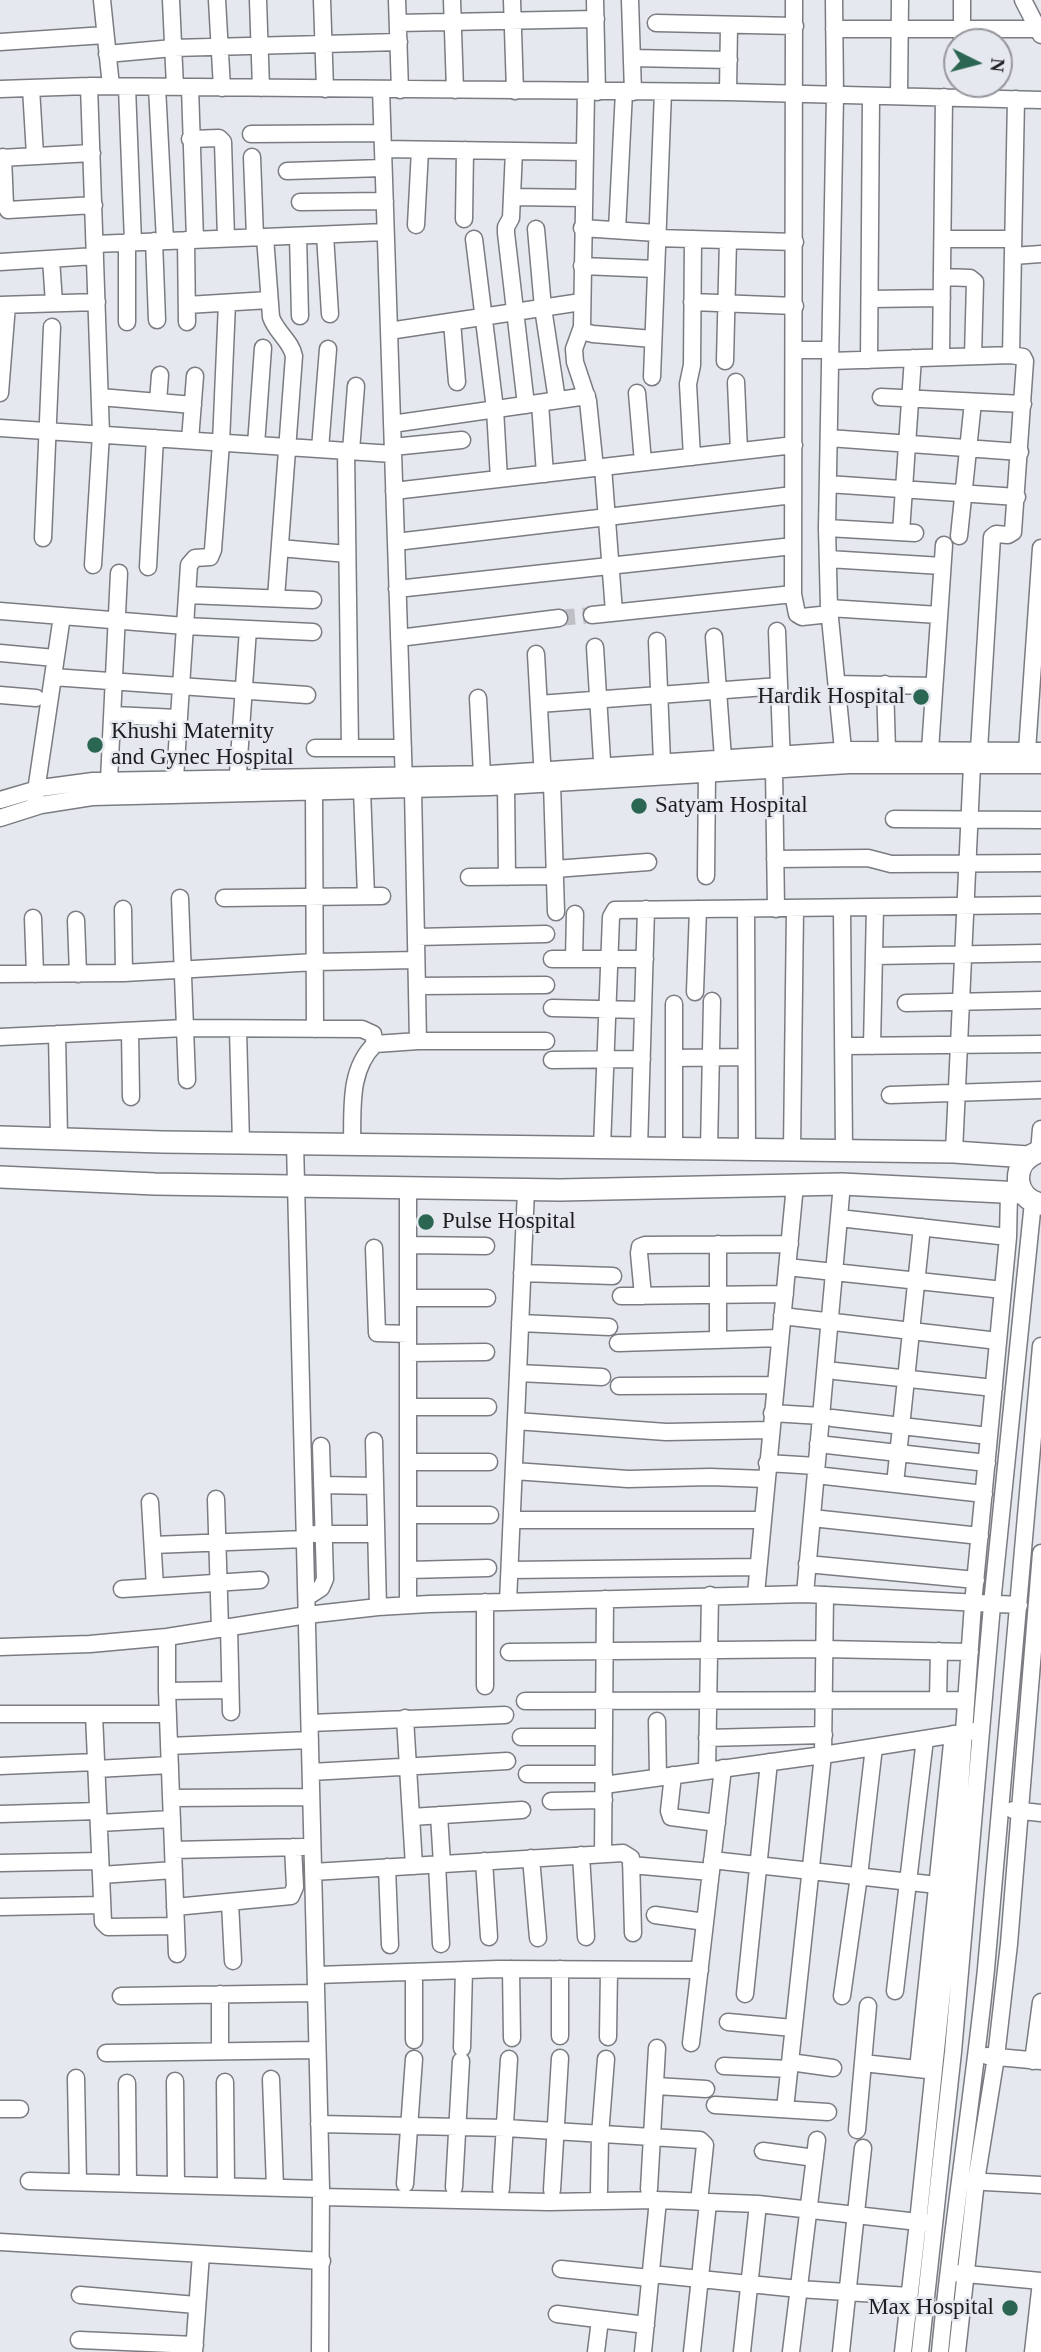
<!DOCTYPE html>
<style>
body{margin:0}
#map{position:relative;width:1041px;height:2352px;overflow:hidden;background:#e6e8ef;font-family:"Times New Roman",serif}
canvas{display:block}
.north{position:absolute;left:943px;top:28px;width:70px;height:70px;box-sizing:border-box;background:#e6e8ef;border:2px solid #96979c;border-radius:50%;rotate:96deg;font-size:19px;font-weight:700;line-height:28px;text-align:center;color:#1d1e20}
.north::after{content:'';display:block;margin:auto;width:24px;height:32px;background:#2a6652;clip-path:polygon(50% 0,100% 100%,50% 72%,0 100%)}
</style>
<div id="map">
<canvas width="1041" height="2352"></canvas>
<div class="north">N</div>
</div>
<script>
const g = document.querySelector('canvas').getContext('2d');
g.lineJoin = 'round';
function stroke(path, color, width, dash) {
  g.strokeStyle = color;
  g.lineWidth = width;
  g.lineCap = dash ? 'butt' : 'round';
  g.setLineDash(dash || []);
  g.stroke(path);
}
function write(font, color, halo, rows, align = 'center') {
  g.font = font + ' "Times New Roman",serif';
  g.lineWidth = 5;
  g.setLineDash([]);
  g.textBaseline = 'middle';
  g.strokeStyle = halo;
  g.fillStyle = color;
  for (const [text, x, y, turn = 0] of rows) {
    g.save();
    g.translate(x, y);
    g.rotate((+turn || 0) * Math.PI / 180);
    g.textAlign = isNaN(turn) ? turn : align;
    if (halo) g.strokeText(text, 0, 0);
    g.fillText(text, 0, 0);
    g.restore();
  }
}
stroke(new Path2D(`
 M 559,618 L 592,615`), '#bec0c6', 16, [16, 8]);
const minor = new Path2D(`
 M 102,0 L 111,86
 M 171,0 L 175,87
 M 217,0 L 222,88
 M 258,0 L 261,88
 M 322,0 L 325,89
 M 397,0 L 400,90
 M 452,0 L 455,90
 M 512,0 L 515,91
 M 595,0 L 597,92
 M 630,0 L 633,92
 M 794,0 L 793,594 L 797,614 L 802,617 L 830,614
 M 834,0 L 835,95 L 827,528 L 829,608 L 844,760
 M 1023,0 L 1041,35
 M 398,23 L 596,19
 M 656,23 L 795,26
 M 834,29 L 1038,29
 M 0,42 L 105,35
 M 962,42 L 962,0
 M 107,54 L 173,48 L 399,42
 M 632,58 L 729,60
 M 89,86 L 101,434 L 93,565
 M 127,87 L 133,242
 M 157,87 L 165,241
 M 190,87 L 195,240
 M 31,88 L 35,155
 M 0,89 L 89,86 L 728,92 L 1041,100
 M 381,89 L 404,783
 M 586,92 L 582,327 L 585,332 L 593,334 L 653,339
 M 728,92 L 729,25
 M 899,96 L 900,0
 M 251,134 L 382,133
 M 190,139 L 219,138 L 223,142 L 226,238
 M 383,149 L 584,152
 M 514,151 L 511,218 L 506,227 L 506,233 L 526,405
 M 3,157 L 5,205 L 8,210 L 94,205
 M 252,157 L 255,237
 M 0,158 L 92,153
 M 287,171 L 383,168
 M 512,197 L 583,198
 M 300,202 L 385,201
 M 464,219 L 465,150
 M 416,225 L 420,150
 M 582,228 L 657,233
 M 536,229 L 543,308 L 557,400
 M 617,230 L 624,92
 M 325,235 L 330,314
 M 298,236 L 300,316
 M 265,237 L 271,317 C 276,332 291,341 294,356 L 276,598
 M 657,238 L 795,242
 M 474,239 L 495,409 L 499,479
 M 943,239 L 1013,239
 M 186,240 L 187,322
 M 154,241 L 157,320
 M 127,242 L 127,322
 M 95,244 L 385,232
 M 1013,256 L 1041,254
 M 51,259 L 54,303
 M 0,262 L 95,256
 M 582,266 L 656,269
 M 942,277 L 970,278 L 975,282 L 973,356
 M 870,299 L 942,298
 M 692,302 L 795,306
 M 0,305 L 97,302
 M 187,305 L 269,300
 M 452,322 L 457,382
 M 582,327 L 574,349 L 575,362 L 588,401 L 595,468
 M 389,331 L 581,302
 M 794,350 L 830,350
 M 1011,355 L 1016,99
 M 941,357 L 944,97
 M 869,360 L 871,96
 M 725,361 L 728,240
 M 830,361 L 1011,355 L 1023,357 L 1025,361 L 1013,532 L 1008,535 L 996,534 L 992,537 L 979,750
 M 652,377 L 663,92
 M 736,382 L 739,451
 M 0,393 L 7,305
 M 637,393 L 643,462
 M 100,397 L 193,405
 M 881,397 L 1023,404
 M 158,402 L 160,375
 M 540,403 L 545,474
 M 392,424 L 587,396
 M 0,428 L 393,454
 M 829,438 L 1020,452
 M 190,440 L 195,376
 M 256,445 L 263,348
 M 393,447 L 462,440
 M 320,449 L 328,349
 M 346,451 L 350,748
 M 351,451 L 356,386
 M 692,457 L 688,384 L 692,365 L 693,239
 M 603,467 L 614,612
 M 828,484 L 1017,497
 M 394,491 L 794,445
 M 827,528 L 915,533
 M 901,532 L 913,358
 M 959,536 L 973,402
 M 43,538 L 52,327
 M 396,542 L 793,495
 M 280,548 L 347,554
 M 828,559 L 942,566
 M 148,567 L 155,438
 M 397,589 L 793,546
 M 187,595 L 313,600
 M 829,608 L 939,615
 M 0,611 L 185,626 L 313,632
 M 592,615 L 793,594
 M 777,631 L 782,765
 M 714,637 L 723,758
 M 399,638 L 559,618
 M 657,641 L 662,762
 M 595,647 L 603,777
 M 0,653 L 55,658
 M 536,654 L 543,780
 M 53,677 L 307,695
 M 837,684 L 934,686
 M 885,684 L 887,750
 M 0,695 L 36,698
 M 478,698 L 482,774
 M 539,704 L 779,686
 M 113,715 L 178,718
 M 315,748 L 403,748
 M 930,750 L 944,545
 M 1027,751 L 1041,548
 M 774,769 L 776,909
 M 175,778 L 189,565 L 195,558 L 210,557 L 213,550 L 221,443 L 227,303
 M 109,780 L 119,573
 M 552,783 L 556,912
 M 506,786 L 507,877
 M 237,787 L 248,629
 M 413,789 L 418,1041
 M 362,790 L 366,896
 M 314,791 L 315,1029
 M 35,798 L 62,616
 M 0,800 L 41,788 L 93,781 L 490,774 L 851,750 L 1041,751
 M 0,818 L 41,805 L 92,797 L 490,787 L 849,765 L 1041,765
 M 894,819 L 1041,820
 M 775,859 L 868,858 L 891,864 L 1041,863
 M 555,869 L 648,862
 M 706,876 L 707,773
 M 469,877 L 555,876
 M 180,898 L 187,1080
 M 224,898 L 382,896
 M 842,908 L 844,1151
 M 123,909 L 124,973
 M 746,909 L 747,1149
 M 33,918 L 35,974
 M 76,920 L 78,974
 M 416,937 L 546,934
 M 874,956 L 1041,953
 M 552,959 L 645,959
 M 574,959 L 575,914
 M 0,974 L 124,973 L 315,962 L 416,960
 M 417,986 L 546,985
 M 695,992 L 698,909
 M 906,1003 L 1041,1000
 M 552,1008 L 643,1010
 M 238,1029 L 241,1143
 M 130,1031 L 131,1097
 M 57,1034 L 59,1137
 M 0,1037 L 185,1028 L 362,1029 L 373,1034 L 375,1044
 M 843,1046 L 1041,1044
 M 872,1046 L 875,907
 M 674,1058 L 746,1057
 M 552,1060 L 642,1059
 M 890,1095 L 1041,1090
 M 295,1143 L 321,2189 L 320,2352
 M 352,1144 C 353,1110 348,1070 375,1044 L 418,1041 L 546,1041
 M 602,1147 L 611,917 L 615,910 L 1041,905
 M 639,1148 L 646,909
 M 674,1148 L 674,1004
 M 709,1149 L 712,1001
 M 792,1150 L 795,908
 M 954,1152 L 972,765
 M 1039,1152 L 1041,1129
 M 408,1188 L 408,1605
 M 839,1218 L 1008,1237
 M 718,1244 L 718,1340
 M 408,1245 L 486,1246
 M 374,1248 L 377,1333 L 408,1334
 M 787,1267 L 1003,1290
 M 522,1273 L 613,1276
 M 621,1296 L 785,1294
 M 643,1296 L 639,1253 L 640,1247 L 645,1245 L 790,1244
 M 408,1298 L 487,1298
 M 782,1316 L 998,1341
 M 520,1323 L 609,1327
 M 618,1343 L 780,1338
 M 408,1353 L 486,1352
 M 835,1371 L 994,1388
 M 518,1373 L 602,1377
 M 619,1386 L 775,1385
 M 408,1407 L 488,1407
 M 772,1413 L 821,1416
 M 832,1418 L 989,1436
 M 516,1421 L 666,1432 L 771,1430
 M 374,1441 L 378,1607
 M 818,1444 L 987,1463
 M 408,1462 L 489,1462
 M 767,1463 L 816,1466
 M 514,1471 L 628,1479 L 710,1477 L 766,1479
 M 816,1475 L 984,1494
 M 895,1484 L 922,1227
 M 322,1485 L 375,1486
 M 216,1499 L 220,1629
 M 150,1502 L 155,1587
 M 408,1515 L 490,1515
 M 812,1518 L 980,1536
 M 512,1520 L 762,1520
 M 315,1534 L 376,1534
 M 153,1545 L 305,1539
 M 807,1564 L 976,1580
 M 408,1570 L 488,1568
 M 510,1570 L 758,1567
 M 122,1589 L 260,1580
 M 756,1594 L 795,1185
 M 805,1594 L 842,1184
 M 307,1597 L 321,1588 L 325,1579 L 321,1446
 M 485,1602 L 485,1686
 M 508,1602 L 526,1190
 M 229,1627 L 231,1712
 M 167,1637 L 167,1691 L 177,1954
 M 0,1647 L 90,1644 L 167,1637 L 307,1615 L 378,1607 L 429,1604 L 805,1594 L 1019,1605
 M 509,1652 L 824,1649 L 970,1652
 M 167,1691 L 230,1690
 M 938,1700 L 939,1651
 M 525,1701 L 966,1700
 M 0,1714 L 168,1714
 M 94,1714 L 103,1922 L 108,1927 L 176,1926
 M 405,1718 L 414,1866
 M 657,1721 L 658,1777
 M 310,1723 L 505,1715
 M 521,1737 L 604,1737
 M 707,1738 L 824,1735
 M 169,1746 L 310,1740
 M 0,1766 L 96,1762
 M 96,1769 L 170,1765
 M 707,1770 L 710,1595
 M 311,1772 L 507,1761
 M 527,1774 L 604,1774
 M 673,1775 L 669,1811 L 671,1817 L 717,1823
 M 604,1785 L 823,1755 L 975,1731
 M 171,1798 L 311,1797
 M 551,1801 L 604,1800
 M 1013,1810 L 1041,1813
 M 0,1814 L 98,1811
 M 439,1815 L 442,1864
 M 411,1817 L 522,1810
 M 99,1823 L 172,1819
 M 173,1850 L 303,1847
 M 603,1854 L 605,1599
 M 581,1855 L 586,1937
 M 531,1858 L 538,1938
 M 712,1860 L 946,1886
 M 484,1861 L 489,1937
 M 0,1863 L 100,1861
 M 437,1864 L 441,1944
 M 631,1865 L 711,1872
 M 387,1867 L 390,1945
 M 313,1872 L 623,1853 L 631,1858 L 633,1933
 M 101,1875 L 174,1870
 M 230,1903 L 233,1961
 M 0,1907 L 102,1905
 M 175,1907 L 291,1896 L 295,1887 L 293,1847
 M 655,1915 L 705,1922
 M 511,1969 L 512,2038
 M 560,1969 L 560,2036
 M 414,1972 L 414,2040
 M 316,1975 L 498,1969 L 700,1970
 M 895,1991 L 925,1739
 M 745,1994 L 769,1762
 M 121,1996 L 315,1993
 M 842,1996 L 859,1876 L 874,1747
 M 728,2022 L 793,2028
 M 608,2037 L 609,1970
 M 691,2043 L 723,1768
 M 462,2048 L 464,1970
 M 220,2051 L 220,1994
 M 106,2053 L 316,2050
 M 987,2056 L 1041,2061
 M 1033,2061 L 1041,2002
 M 790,2062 L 833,2068
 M 863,2063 L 927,2070
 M 724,2066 L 789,2069
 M 918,2069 L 953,1734
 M 76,2078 L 78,2182
 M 271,2079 L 275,2187
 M 175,2081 L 176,2185
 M 225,2082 L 226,2186
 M 127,2083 L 128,2183
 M 656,2086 L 706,2089
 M 715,2105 L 828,2112
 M 0,2109 L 20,2109
 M 785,2109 L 823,1755 L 825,1595
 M 319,2124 L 506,2128 L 700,2140 L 705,2145 L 699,2202
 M 857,2130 L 868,2006
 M 763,2151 L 815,2158
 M 29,2181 L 321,2189
 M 967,2181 L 1041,2185
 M 405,2184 L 414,2059
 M 454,2187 L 461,2061
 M 501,2189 L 509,2059
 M 649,2189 L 657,2048
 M 552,2190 L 560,2058
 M 599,2191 L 600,2135 L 606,2059
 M 321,2197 L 549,2202 L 658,2200 L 758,2204 L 927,2223
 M 0,2242 L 322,2261
 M 561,2269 L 650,2278
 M 956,2273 L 1041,2281
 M 651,2274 L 799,2289 L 909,2296
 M 80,2295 L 196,2305
 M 557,2314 L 646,2325
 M 79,2340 L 195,2345
 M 194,2352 L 201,2254
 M 596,2352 L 600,2320
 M 643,2352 L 658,2200
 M 692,2352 L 708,2203
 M 742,2352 L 758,2204
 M 791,2352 L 817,2140
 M 841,2352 L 863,2148
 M 903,2352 L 918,2222 L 953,1887 L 973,1604 L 1008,1237 L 1009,1193
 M 920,2352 L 953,2052 L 993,1594 L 1033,1202
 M 940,2352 C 952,2224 973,2097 986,1969 L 1041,1346
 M 957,2352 L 976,2181 L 996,2057 L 1009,1944 L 1041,1553
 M 1033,2352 L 1041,2282`);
const major = new Path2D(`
 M 0,1137 L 162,1142 L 954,1152 L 1028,1157
 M 1036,1153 C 1010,1164 1014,1199 1041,1204
 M 0,1177 L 155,1184 L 560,1190 L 842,1184 L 1022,1193`);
stroke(minor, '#7a7c82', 19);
stroke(major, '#7a7c82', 24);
stroke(minor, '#fff', 16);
stroke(major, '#fff', 21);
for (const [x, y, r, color] of [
 [921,697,9,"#2a6652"],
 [95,745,9,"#2a6652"],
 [639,806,9,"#2a6652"],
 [426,1222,9,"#2a6652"],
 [1010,2308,9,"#2a6652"]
]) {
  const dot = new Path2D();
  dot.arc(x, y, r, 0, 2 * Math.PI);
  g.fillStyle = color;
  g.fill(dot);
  stroke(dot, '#e6e8ef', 2.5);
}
write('23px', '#1d1e20', '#e6e8ef', [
 ["Hardik Hospital",905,697,"right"],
 ["Khushi Maternity",111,732],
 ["and Gynec Hospital",111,758],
 ["Satyam Hospital",655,806],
 ["Pulse Hospital",442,1222],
 ["Max Hospital",994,2308,"right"]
], 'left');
</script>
